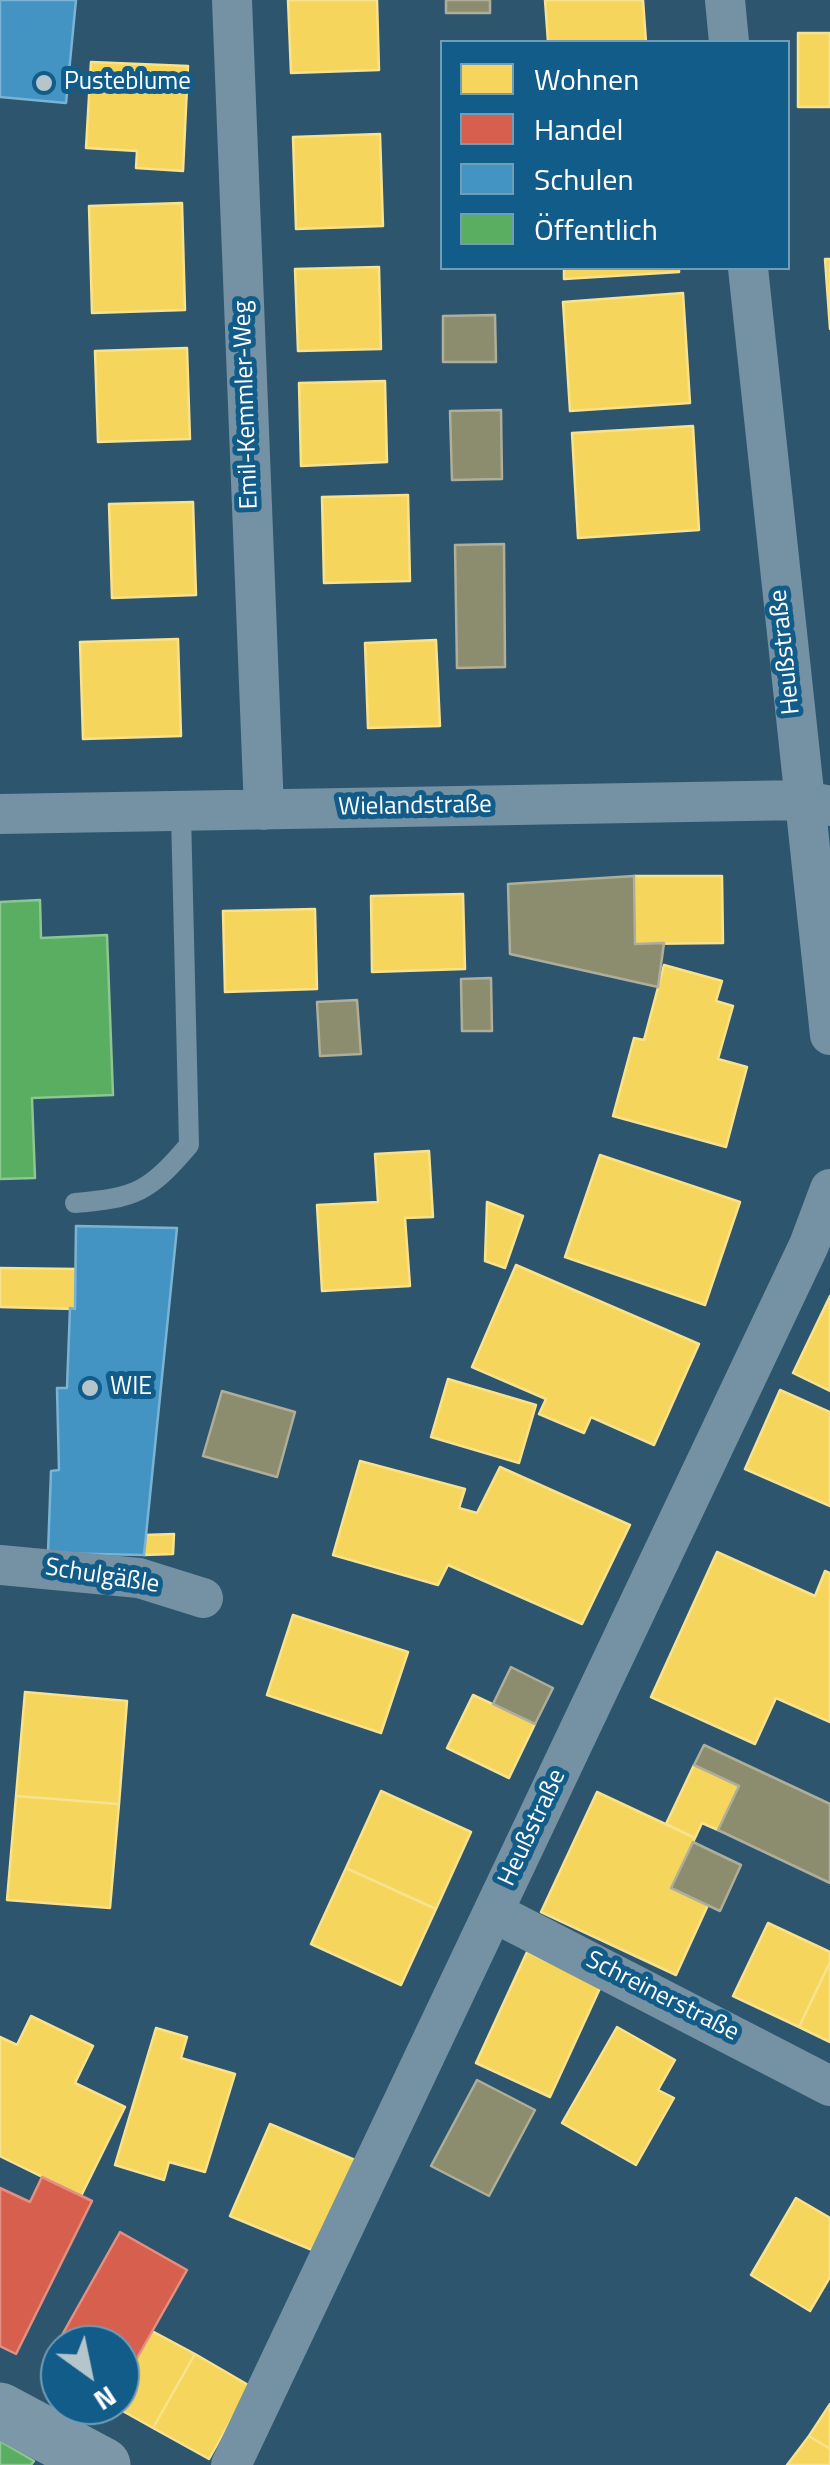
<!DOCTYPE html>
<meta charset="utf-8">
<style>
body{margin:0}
#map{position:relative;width:830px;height:2465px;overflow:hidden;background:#2d566e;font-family:"Titillium Web",sans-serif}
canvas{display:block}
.legend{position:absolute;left:440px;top:40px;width:350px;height:230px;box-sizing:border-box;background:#125c89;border:2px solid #719db8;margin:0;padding:12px 18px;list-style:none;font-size:30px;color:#fff}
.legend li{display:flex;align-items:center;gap:20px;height:50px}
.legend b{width:50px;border:2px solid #719db8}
.north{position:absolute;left:40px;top:2325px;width:100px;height:100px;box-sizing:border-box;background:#125c89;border:2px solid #719db8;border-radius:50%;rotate:147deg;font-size:28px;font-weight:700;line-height:40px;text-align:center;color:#fff}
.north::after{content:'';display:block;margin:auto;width:35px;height:45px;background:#b6c4cc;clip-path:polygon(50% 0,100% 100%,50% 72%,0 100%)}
</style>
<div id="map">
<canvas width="830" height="2465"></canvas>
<ul class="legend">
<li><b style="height:28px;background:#f6d55c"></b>Wohnen</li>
<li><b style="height:28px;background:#d6604d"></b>Handel</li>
<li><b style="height:28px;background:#4393c3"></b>Schulen</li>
<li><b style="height:28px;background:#5aae61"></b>Öffentlich</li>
</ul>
<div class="north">N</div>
</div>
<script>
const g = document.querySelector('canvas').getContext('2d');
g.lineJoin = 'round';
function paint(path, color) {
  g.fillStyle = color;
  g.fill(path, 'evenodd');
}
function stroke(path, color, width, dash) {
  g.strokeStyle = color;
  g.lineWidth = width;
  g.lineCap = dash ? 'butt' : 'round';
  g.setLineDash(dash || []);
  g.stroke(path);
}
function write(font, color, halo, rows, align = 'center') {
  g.font = font + ' "Titillium Web",sans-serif';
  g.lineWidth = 10;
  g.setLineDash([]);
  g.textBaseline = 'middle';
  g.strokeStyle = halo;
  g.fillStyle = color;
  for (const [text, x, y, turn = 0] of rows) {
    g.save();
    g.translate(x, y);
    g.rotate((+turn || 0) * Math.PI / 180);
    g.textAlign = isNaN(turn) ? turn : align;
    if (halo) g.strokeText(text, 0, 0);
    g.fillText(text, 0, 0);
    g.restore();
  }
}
const homes = new Path2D(`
 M 288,0 L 377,0 L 379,70 L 291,73 Z
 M 545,0 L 643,0 L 646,42 L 548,42 Z
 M 798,33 L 830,33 L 830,107 L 798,107 Z
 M 91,62 L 188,66 L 183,171 L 136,168 L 137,151 L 86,148 Z
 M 380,134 L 383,226 L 296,229 L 293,137 Z
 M 182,203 L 185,310 L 92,313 L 89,206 Z
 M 825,259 L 830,259 L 830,329 Z
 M 379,267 L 381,349 L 298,351 L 295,269 Z
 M 564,268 L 679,268 L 679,272 L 564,279 Z
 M 683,293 L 690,403 L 570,411 L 563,302 Z
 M 187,348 L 190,439 L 98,442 L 95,351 Z
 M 385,381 L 387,462 L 301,466 L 299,383 Z
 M 693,426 L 699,530 L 578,538 L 572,433 Z
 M 408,495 L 410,581 L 324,583 L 322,497 Z
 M 193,502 L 196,595 L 112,598 L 109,504 Z
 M 178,639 L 181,736 L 83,739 L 80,642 Z
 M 436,640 L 440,726 L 368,728 L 365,643 Z
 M 634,876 L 722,876 L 723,943 L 635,944 Z
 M 463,894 L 465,969 L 372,972 L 371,896 Z
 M 315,909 L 317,989 L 225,992 L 223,911 Z
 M 664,965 L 722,981 L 716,1001 L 733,1006 L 718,1059 L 747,1067 L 726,1147 L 613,1116 L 634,1038 L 644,1040 Z
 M 429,1151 L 433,1217 L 405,1218 L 410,1286 L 322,1291 L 317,1205 L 378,1202 L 375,1154 Z
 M 600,1155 L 740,1202 L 705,1305 L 565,1257 Z
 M 487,1202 L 523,1216 L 505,1268 L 485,1261 Z
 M 516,1265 L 699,1344 L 654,1445 L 591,1417 L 584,1433 L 539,1414 L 546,1399 L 472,1367 Z
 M 0,1268 L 76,1269 L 75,1309 L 0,1307 Z
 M 830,1296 L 830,1391 L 793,1373 Z
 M 448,1379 L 536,1405 L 519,1463 L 431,1437 Z
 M 780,1390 L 830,1412 L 830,1506 L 745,1469 Z
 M 360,1461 L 465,1489 L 459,1508 L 477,1513 L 500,1467 L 630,1525 L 582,1624 L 448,1565 L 438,1585 L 333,1555 Z
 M 174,1534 L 173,1554 L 144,1555 L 144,1535 Z
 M 717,1552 L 815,1596 L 825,1571 L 830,1573 L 830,1722 L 776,1698 L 755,1744 L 651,1697 Z
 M 293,1615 L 408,1652 L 381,1733 L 267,1695 Z
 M 25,1692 L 127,1701 L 119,1804 L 16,1796 Z
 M 473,1695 L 535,1724 L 509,1778 L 447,1748 Z
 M 694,1765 L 739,1786 L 718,1830 L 702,1823 L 695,1838 L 666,1824 Z
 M 381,1791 L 471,1832 L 436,1909 L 346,1868 Z
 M 597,1792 L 695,1838 L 671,1888 L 708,1905 L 676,1975 L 541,1912 Z
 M 16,1796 L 119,1804 L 110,1908 L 7,1900 Z
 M 346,1868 L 436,1909 L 401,1985 L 311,1944 Z
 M 768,1923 L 830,1952 L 830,1962 L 799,2027 L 733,1996 Z
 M 527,1952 L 601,1986 L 550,2097 L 476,2063 Z
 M 830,1962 L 830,2042 L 799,2027 Z
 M 31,2016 L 93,2046 L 75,2083 L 125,2107 L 81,2196 L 0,2156 L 0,2037 L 17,2045 Z
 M 617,2027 L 675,2060 L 658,2090 L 674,2098 L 636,2165 L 562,2123 Z
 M 156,2028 L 187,2037 L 181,2058 L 235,2074 L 205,2172 L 169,2162 L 164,2180 L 115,2165 Z
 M 270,2124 L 355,2160 L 317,2252 L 230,2216 Z
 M 796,2198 L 830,2218 L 830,2277 L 810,2311 L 751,2275 Z
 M 152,2331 L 195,2354 L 153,2428 L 112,2405 L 120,2405 L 120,2388 Z
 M 195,2354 L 250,2386 L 209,2459 L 153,2428 Z
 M 830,2404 L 830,2449 L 809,2436 Z
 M 809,2436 L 830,2449 L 830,2465 L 787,2465 Z`);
paint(homes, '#f6d55c');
stroke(homes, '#f9e28d', 2.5);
const shops = new Path2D(`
 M 42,2177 L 92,2201 L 16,2354 L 0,2346 L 0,2188 L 30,2202 Z
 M 120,2232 L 187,2270 L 120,2388 L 120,2345 L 60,2345 L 60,2376 L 44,2367 Z`);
paint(shops, '#d6604d');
stroke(shops, '#e29082', 2.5);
const schools = new Path2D(`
 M 0,0 L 76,0 L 66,103 L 0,97 Z
 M 76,1226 L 177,1228 L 144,1555 L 48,1553 L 51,1471 L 59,1470 L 57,1388 L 67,1388 L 70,1308 L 75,1309 Z`);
paint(schools, '#4393c3');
stroke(schools, '#7bb3d5', 2.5);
const public = new Path2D(`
 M 40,900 L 41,938 L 107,935 L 113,1095 L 32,1098 L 35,1178 L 0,1179 L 0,902 Z
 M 0,2441 L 34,2461 L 31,2465 L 0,2465 Z`);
paint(public, '#5aae61');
stroke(public, '#8cc690', 2.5);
const industry = new Path2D(`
 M 446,0 L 490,0 L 490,13 L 446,13 Z
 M 495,315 L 496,362 L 443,362 L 443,316 Z
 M 501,410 L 502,479 L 452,480 L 450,411 Z
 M 504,544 L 505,667 L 457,668 L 455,545 Z
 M 634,876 L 635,944 L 664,943 L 658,987 L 510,954 L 508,884 Z
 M 491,978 L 492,1031 L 462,1031 L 461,979 Z
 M 357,1000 L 361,1054 L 320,1056 L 317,1002 Z
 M 222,1391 L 295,1412 L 277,1477 L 203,1456 Z
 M 511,1667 L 553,1688 L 535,1724 L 493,1704 Z
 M 704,1745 L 830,1804 L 830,1883 L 718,1830 L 739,1786 L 694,1765 Z
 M 693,1842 L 741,1865 L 720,1911 L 671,1888 Z
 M 477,2080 L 535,2110 L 489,2196 L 431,2166 Z`);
paint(industry, '#8c8c6e');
stroke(industry, '#aeae9a', 2.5);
stroke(new Path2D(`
 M 75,1203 C 136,1198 149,1192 189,1145 L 181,814`), '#7492a4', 20);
stroke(new Path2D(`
 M 232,0 L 264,810
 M 725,0 L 729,42
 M 748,268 L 830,1035
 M 0,814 L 803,800 L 830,806
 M 0,1565 L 139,1578 L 203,1598
 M 493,1912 L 830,2086
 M 231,2465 L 809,1245 L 830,1189`), '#7492a4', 40);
stroke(new Path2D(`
 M 0,2410 L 103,2465`), '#7b97a8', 55);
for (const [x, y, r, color] of [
 [44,83,10,"#b6c4cc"],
 [90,1388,10,"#b6c4cc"]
]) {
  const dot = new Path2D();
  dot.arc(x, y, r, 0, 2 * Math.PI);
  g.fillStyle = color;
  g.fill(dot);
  stroke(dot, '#125c89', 4);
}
write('25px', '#fff', '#125c89', [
 ["Pusteblume",64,83],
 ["WIE",110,1388]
], 'left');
write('25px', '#fff', '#125c89', [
 ["Emil-Kemmler-Weg",247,405,-92],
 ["Heußstraße",786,652,-96],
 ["Wielandstraße",415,807,-1],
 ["Schulgäßle",102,1577,9],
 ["Heußstraße",533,1828,-65],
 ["Schreinerstraße",662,1997,27]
]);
</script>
